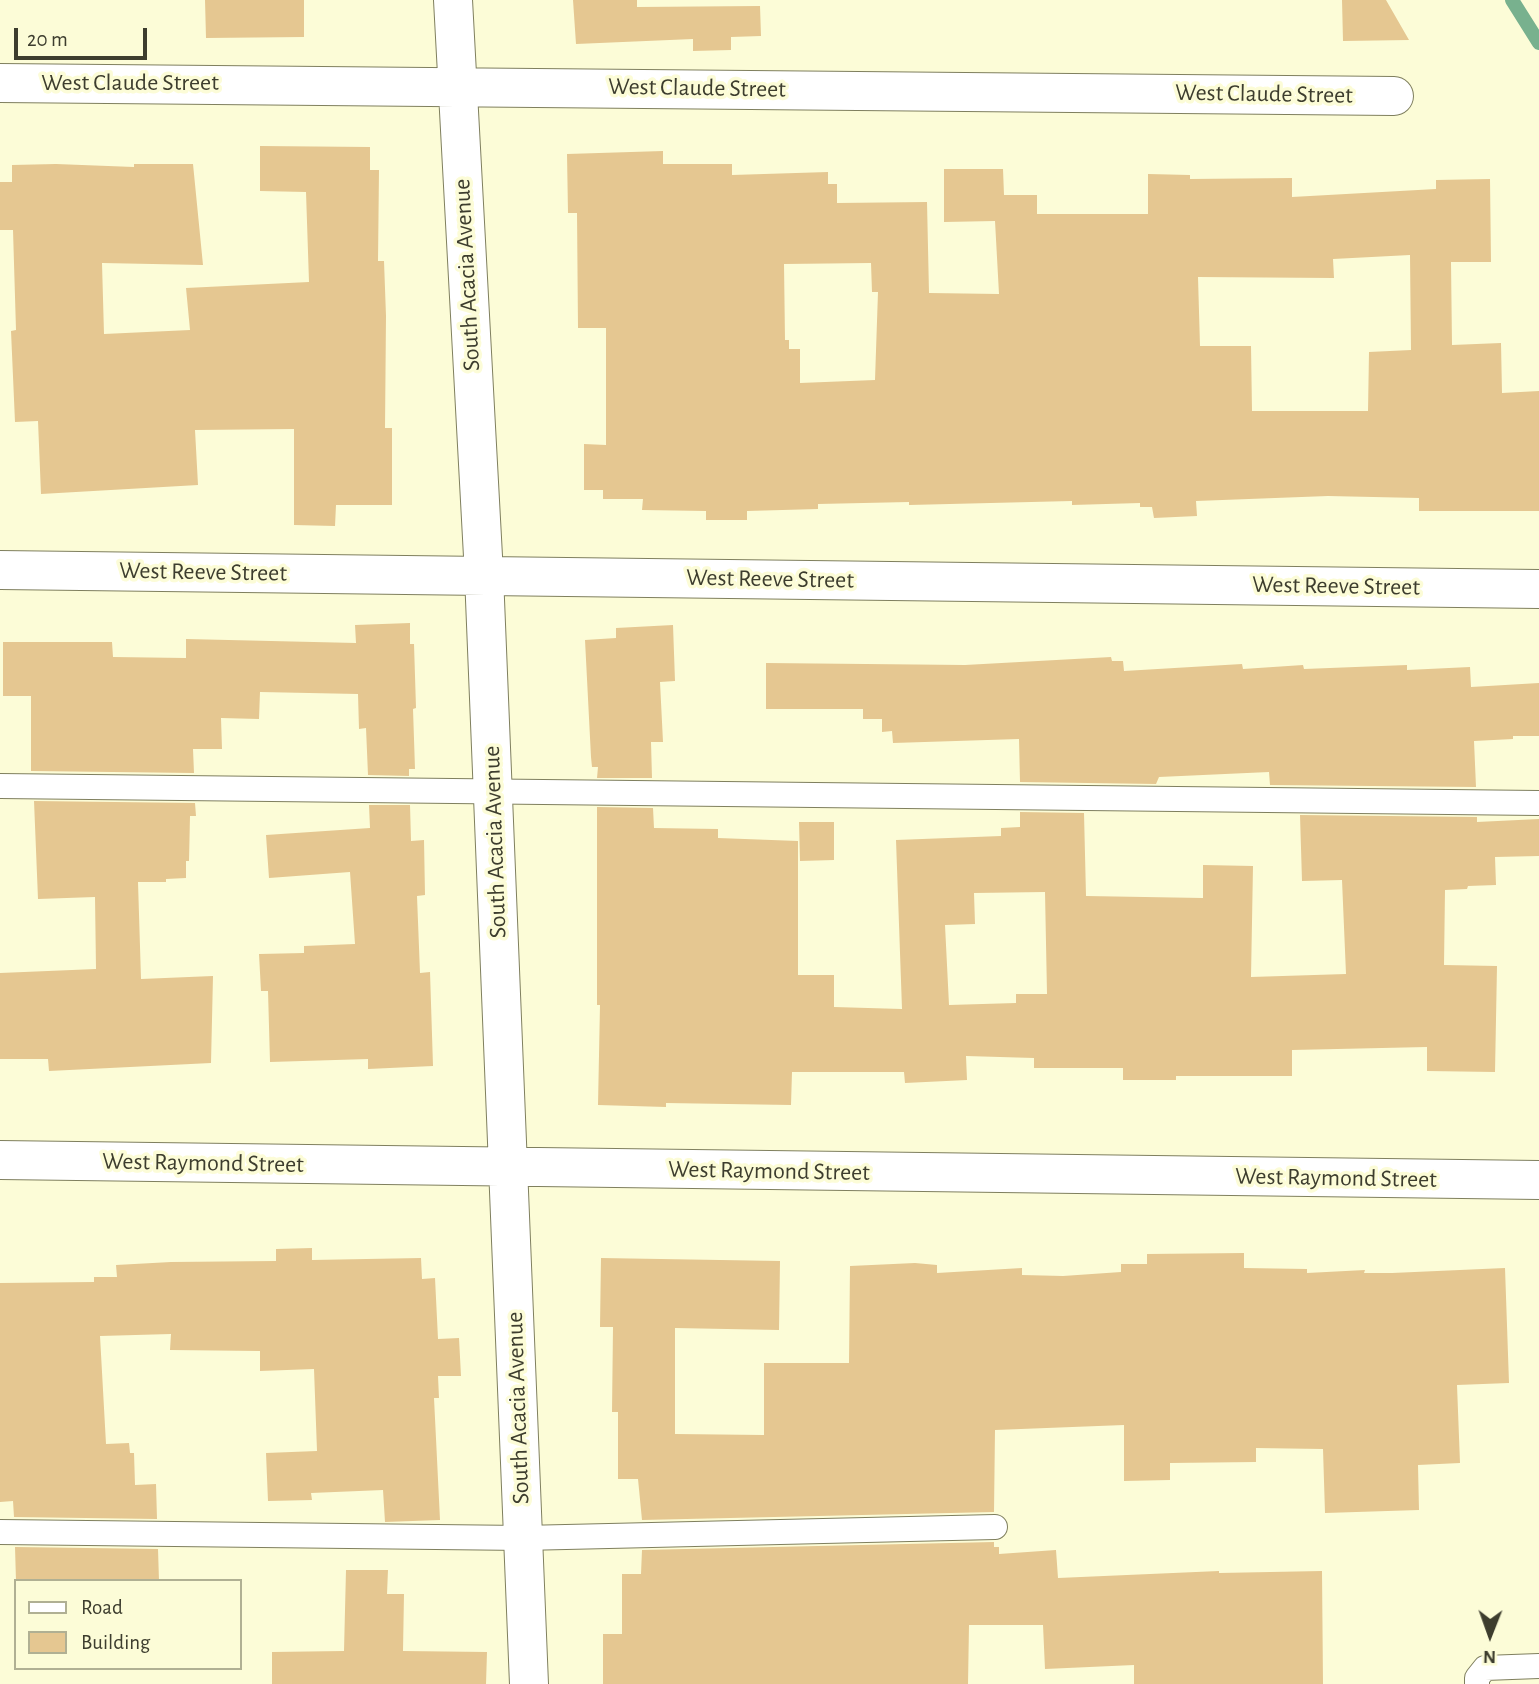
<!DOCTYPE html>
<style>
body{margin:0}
#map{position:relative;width:1539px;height:1684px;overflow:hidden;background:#fcfcd7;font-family:"Alegreya Sans",sans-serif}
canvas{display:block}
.legend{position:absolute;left:14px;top:1579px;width:228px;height:91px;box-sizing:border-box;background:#fcfcd7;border:2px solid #b0b093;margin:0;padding:9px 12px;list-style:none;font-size:21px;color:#3d3d2e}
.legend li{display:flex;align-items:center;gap:14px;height:35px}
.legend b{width:35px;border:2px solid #b0b093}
.north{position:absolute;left:1455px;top:1600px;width:70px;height:70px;-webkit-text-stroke:5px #fcfcd7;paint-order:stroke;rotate:181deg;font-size:19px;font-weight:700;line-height:28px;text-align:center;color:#3d3d2e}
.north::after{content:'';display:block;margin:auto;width:24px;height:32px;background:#3d3d2e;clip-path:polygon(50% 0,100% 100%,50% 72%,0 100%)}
.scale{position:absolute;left:14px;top:28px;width:133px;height:32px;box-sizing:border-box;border:4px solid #3d3d2e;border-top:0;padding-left:9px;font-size:21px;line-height:24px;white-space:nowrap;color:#3d3d2e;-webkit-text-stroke:5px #fcfcd7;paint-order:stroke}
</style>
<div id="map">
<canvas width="1539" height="1684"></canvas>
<ul class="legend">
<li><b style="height:9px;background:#fff"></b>Road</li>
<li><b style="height:19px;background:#e5c791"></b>Building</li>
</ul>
<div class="north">N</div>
<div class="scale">20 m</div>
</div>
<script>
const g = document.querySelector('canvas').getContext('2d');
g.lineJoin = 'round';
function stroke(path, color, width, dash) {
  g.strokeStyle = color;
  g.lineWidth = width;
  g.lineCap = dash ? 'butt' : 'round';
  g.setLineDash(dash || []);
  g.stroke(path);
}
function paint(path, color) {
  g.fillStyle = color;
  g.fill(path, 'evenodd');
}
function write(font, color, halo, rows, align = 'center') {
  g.font = font + ' "Alegreya Sans",sans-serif';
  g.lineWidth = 7;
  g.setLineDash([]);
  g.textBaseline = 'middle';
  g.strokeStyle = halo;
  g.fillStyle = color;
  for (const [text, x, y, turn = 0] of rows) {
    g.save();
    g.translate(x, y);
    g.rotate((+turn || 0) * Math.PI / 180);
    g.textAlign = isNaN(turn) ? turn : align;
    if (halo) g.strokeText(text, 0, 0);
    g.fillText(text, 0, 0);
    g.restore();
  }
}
stroke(new Path2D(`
 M 1512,0 L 1539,43`), '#78b18e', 14);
paint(new Path2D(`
 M 205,0 L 304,0 L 304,37 L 206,38 Z
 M 573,0 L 637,0 L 637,7 L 760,6 L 761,36 L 731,37 L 731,50 L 693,51 L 693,39 L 576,44 Z
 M 1342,0 L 1386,0 L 1409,40 L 1343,41 Z
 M 260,146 L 370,147 L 370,170 L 379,170 L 378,261 L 384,261 L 386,316 L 385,428 L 392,428 L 392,505 L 336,505 L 335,526 L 294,525 L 294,429 L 195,430 L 198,485 L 41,494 L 38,421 L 15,422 L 11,331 L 16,330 L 13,230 L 0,230 L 0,182 L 12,182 L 12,165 L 56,164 L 134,167 L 134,164 L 193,164 L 203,265 L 102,263 L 104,334 L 190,330 L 186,288 L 309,282 L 306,192 L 260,191 Z
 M 663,151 L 663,164 L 732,164 L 732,175 L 828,172 L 828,184 L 837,184 L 837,203 L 927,202 L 929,293 L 999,294 L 995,221 L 944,222 L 944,169 L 1003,169 L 1004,195 L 1037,195 L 1037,214 L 1148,214 L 1148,174 L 1190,175 L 1190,179 L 1292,178 L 1292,197 L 1436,189 L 1436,180 L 1490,179 L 1491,262 L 1451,262 L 1452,345 L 1501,343 L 1502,393 L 1539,391 L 1539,511 L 1419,511 L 1419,498 L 1328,496 L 1196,501 L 1197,516 L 1154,518 L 1152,507 L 1140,507 L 1140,503 L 1072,505 L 1072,501 L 909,505 L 909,502 L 818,504 L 818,509 L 747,511 L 747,520 L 706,520 L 706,511 L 642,510 L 643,499 L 603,499 L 603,490 L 584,490 L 584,444 L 606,445 L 606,328 L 578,328 L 577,213 L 568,213 L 567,154 ZM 1410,255 L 1411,350 L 1369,352 L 1368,411 L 1252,411 L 1251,346 L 1200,346 L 1198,277 L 1334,278 L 1333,259 ZM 871,263 L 872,292 L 878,292 L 875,380 L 800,383 L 800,349 L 789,349 L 789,340 L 785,340 L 784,264 Z
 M 410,623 L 410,644 L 414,644 L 416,708 L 413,709 L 415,769 L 409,769 L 409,776 L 368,775 L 366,728 L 359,729 L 358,694 L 260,692 L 259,719 L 221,718 L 222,749 L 193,749 L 194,773 L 31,771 L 31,696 L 3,696 L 3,642 L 112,642 L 113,657 L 186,658 L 186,639 L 356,643 L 355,625 Z
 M 673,625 L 675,681 L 660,682 L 663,742 L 651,742 L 652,778 L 597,778 L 598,767 L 592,767 L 591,757 L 585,640 L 616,638 L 616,628 Z
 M 1111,657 L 1112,661 L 1123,661 L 1124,671 L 1242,664 L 1243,669 L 1303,665 L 1304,669 L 1407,665 L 1407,670 L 1470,667 L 1471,687 L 1539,683 L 1539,736 L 1513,736 L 1513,739 L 1474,741 L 1476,787 L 1270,785 L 1269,772 L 1159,777 L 1156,784 L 1020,782 L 1019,739 L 893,743 L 892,731 L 882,732 L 882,719 L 863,719 L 863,709 L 766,709 L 766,663 L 965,665 Z
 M 34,801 L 195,803 L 196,816 L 190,816 L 189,861 L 186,861 L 186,878 L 166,879 L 166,882 L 138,882 L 141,979 L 213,976 L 211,1063 L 49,1071 L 48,1059 L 0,1059 L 0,973 L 96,969 L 95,897 L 38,899 Z
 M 369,805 L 410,805 L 411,841 L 424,840 L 425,895 L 417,896 L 420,973 L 430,972 L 433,1066 L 368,1069 L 368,1059 L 270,1062 L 268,991 L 261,991 L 259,954 L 304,953 L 304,946 L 355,944 L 350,872 L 269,878 L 266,835 L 370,828 Z
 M 597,807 L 653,808 L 654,828 L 718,829 L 718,838 L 798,841 L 798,975 L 834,975 L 834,1007 L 902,1009 L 896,840 L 1001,836 L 1001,828 L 1020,827 L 1020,812 L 1084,813 L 1086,896 L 1203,898 L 1203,865 L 1253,866 L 1251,977 L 1346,974 L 1342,880 L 1302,881 L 1300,815 L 1477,817 L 1477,822 L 1539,819 L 1539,856 L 1495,857 L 1496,885 L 1468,886 L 1467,889 L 1445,890 L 1444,965 L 1497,966 L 1495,1072 L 1427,1071 L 1427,1047 L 1292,1050 L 1292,1076 L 1176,1076 L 1176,1080 L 1123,1080 L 1123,1068 L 1034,1068 L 1034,1058 L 966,1056 L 967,1080 L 905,1083 L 904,1072 L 792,1072 L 791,1105 L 666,1103 L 666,1107 L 598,1105 L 600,1005 L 597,1005 ZM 1045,892 L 1047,994 L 1016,994 L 1016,1003 L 949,1005 L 945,925 L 975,924 L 974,893 Z
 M 799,822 L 834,822 L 834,860 L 800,861 Z
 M 312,1248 L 312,1260 L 421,1258 L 422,1279 L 435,1278 L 438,1339 L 459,1338 L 461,1376 L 438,1376 L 439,1398 L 434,1398 L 440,1520 L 385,1522 L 383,1490 L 311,1493 L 312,1500 L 268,1501 L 266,1453 L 317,1451 L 314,1369 L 260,1371 L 260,1351 L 170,1350 L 171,1334 L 100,1336 L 106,1444 L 129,1443 L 130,1453 L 134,1453 L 135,1485 L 156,1484 L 157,1519 L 14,1517 L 13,1501 L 0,1502 L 0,1283 L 94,1282 L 94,1277 L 117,1277 L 116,1265 L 171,1262 L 276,1261 L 276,1249 Z
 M 1244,1253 L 1244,1268 L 1307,1269 L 1307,1273 L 1365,1270 L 1364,1273 L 1392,1273 L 1505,1268 L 1509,1383 L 1457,1385 L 1460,1463 L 1418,1465 L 1419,1510 L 1325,1513 L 1323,1449 L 1256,1448 L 1256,1462 L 1170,1463 L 1170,1480 L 1124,1481 L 1124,1425 L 995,1430 L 994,1512 L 642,1520 L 638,1479 L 618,1479 L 618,1412 L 612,1412 L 613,1327 L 600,1327 L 601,1258 L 780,1261 L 779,1330 L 675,1328 L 675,1434 L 764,1435 L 764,1363 L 849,1363 L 850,1266 L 915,1263 L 937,1265 L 937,1273 L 1022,1268 L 1022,1275 L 1063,1276 L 1121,1272 L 1121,1264 L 1147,1264 L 1147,1254 Z
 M 994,1542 L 994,1547 L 999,1547 L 999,1554 L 1056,1550 L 1058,1578 L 1219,1571 L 1219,1573 L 1322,1571 L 1323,1684 L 1134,1684 L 1134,1665 L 1045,1669 L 1043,1625 L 969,1625 L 968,1684 L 603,1684 L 603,1634 L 622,1634 L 622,1574 L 641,1574 L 642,1550 Z
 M 15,1547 L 158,1549 L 159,1581 L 16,1581 Z
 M 346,1570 L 388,1570 L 387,1594 L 404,1594 L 403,1651 L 487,1652 L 486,1684 L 272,1684 L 272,1652 L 344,1651 Z`), '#e5c791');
const lane = new Path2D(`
 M 0,786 L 1539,803
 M 0,1532 L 523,1538 L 995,1527
 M 1477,1684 L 1477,1678 L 1485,1668 L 1539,1666`);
const street = new Path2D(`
 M 453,0 L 484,575 L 529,1684
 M 0,83 L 1394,96
 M 0,570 L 1539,589
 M 0,1160 L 1539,1180`);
stroke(lane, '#7f7f5e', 26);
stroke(street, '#7f7f5e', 40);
stroke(lane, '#fff', 24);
stroke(street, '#fff', 38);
write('24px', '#3d3d2e', '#fcfcd7', [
 ["West Claude Street",130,83],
 ["West Claude Street",697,88,1],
 ["West Claude Street",1264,94,1],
 ["South Acacia Avenue",467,275,-93],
 ["West Reeve Street",203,572,1],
 ["West Reeve Street",770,579,1],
 ["West Reeve Street",1336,586,1],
 ["South Acacia Avenue",495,842,-92],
 ["West Raymond Street",203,1163,1],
 ["West Raymond Street",769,1171,1],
 ["West Raymond Street",1336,1178,1],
 ["South Acacia Avenue",518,1408,-92]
]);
</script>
